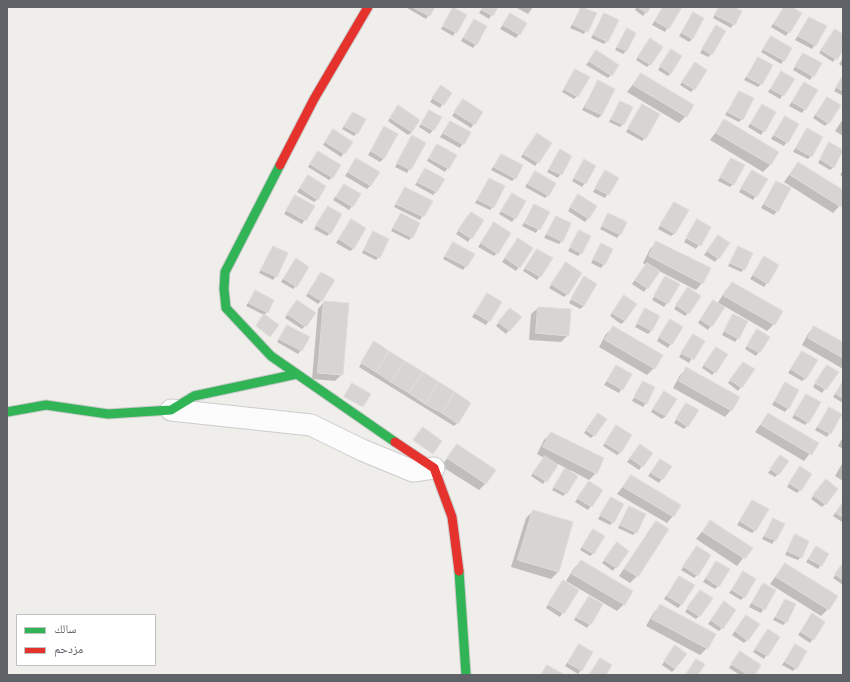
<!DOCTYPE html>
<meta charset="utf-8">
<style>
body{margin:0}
#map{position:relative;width:850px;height:682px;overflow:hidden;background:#efeeea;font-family:"IBM Plex Sans","Noto Naskh Arabic",sans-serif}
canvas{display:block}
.frame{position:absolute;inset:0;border:8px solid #5f6368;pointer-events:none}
.legend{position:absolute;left:16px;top:614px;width:140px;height:52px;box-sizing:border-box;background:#fff;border:1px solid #bfc1c3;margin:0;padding:5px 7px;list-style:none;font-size:12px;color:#5f6368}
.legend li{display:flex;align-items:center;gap:8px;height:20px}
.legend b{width:20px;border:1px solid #bfc1c3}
</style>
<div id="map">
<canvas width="850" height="682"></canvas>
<div class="frame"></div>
<ul class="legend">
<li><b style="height:5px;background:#30b455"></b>سالك</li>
<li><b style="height:5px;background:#e5322d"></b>مزدحم</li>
</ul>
</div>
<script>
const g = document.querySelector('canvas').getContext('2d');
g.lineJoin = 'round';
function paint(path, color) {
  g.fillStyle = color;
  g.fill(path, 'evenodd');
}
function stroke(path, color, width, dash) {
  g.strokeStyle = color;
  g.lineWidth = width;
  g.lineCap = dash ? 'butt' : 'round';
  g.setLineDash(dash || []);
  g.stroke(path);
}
paint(new Path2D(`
 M 408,7 L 434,7 L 426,19 L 407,8 Z
 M 483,7 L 497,7 L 489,19 L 479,13 Z
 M 515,7 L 533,7 L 528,14 Z
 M 582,7 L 596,13 L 584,34 L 570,28 Z
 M 637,7 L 650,7 L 643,16 L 635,10 Z
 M 663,7 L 680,7 L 665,32 L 652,25 Z
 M 719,7 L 732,7 L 741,12 L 731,28 L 713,18 Z
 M 784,7 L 790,7 L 801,13 L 786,36 L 771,27 Z
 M 453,8 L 466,15 L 453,36 L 441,29 Z
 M 693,13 L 692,39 L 689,42 L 679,36 Z
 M 604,14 L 607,41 L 604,44 L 591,38 Z
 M 510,15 L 526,24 L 516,38 L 500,29 Z
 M 809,18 L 826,27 L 812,49 L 795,40 Z
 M 474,20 L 476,44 L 473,48 L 461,41 Z
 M 716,26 L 711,54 L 708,57 L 700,53 Z
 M 627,29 L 626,51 L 623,54 L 615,50 Z
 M 835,30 L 843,35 L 843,48 L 833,62 L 819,53 Z
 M 771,37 L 784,60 L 781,64 L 761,52 Z
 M 647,43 L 650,64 L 647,67 L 636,60 Z
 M 596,51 L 611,75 L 608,78 L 586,65 Z
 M 668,54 L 671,73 L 668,76 L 658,70 Z
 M 803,54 L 820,64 L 810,80 L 793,70 Z
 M 758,58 L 761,84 L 758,87 L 744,80 Z
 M 843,58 L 843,67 L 839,64 Z
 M 695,63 L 694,89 L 691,92 L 680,85 Z
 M 576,70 L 577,96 L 574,99 L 562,92 Z
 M 781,72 L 793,79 L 780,99 L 768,92 Z
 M 641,74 L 686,116 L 679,123 L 627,92 Z
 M 843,78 L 843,96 L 834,91 Z
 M 598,82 L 602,115 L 598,118 L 582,110 Z
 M 804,83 L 805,109 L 802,113 L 789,106 Z
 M 438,90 L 450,93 L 440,108 L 430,102 Z
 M 739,92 L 742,119 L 739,122 L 725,115 Z
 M 827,98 L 828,123 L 825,126 L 813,118 Z
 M 463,100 L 482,112 L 471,128 L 452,116 Z
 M 620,102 L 623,124 L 620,127 L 609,122 Z
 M 762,105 L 775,112 L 761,135 L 748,127 Z
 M 398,107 L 412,132 L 408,135 L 388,121 Z
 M 639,109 L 645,138 L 642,141 L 626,132 Z
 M 429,111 L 441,117 L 430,134 L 419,127 Z
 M 353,113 L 357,133 L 354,136 L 342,129 Z
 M 785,117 L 798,125 L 784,146 L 771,139 Z
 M 843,119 L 843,136 L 835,131 Z
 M 724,121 L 777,152 L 770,165 L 763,172 L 710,140 Z
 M 450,122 L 469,132 L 460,148 L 440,137 Z
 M 385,128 L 384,158 L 380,162 L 368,155 Z
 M 807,129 L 811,156 L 808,159 L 793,152 Z
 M 333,131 L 344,153 L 341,157 L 323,145 Z
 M 537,134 L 551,143 L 535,166 L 521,157 Z
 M 412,137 L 424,143 L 407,173 L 395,167 Z
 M 830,144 L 834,167 L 830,170 L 818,163 Z
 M 437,145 L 456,155 L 445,172 L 427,161 Z
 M 560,151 L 571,157 L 558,178 L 547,172 Z
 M 318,152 L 333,177 L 329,180 L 308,167 Z
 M 501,155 L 515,178 L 512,181 L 491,170 Z
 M 356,159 L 371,185 L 367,189 L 345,176 Z
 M 731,159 L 733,184 L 730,187 L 718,181 Z
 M 584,161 L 585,183 L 582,187 L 572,181 Z
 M 798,163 L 843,191 L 843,202 L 833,213 L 784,182 Z
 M 425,170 L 436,192 L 433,195 L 415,185 Z
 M 843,170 L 843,177 L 840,175 Z
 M 752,171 L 766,179 L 753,200 L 739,192 Z
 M 535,172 L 548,195 L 545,198 L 525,187 Z
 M 605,172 L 617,179 L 605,198 L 593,192 Z
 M 308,176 L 318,199 L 314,202 L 297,192 Z
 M 489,179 L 493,207 L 490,210 L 475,203 Z
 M 776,182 L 777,211 L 774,215 L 761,208 Z
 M 344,185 L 352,206 L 349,210 L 333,200 Z
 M 405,188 L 431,201 L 420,220 L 394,207 Z
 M 512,194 L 515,218 L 512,222 L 499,214 Z
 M 296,196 L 313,206 L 302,224 L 284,214 Z
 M 578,196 L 588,218 L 585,222 L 568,211 Z
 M 674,203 L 675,233 L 671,236 L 658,229 Z
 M 534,205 L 548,212 L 536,233 L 522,226 Z
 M 328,207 L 330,233 L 327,236 L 314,229 Z
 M 471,213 L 483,220 L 468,242 L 456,234 Z
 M 401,214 L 412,237 L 409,240 L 391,231 Z
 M 609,214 L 620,234 L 617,238 L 600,229 Z
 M 556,217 L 562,241 L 559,244 L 544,238 Z
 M 351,220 L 354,248 L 350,251 L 336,243 Z
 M 697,221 L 710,228 L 696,249 L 684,242 Z
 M 494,223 L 497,253 L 494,256 L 478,247 Z
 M 580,231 L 581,253 L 578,256 L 568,251 Z
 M 373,232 L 379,257 L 376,260 L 362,253 Z
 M 718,236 L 729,243 L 715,262 L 704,255 Z
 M 518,239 L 532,248 L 516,271 L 502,262 Z
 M 657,242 L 702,283 L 696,290 L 659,271 L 644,292 L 632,284 L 646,265 L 643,263 L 650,249 Z
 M 453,243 L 473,255 L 463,270 L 443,259 Z
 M 602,244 L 604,264 L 601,268 L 591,263 Z
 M 273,247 L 276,276 L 273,280 L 259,273 Z
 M 738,248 L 744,269 L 741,272 L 728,266 Z
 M 537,250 L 540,276 L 537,280 L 523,271 Z
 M 764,258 L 767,283 L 764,287 L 750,279 Z
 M 293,263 L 296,286 L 293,289 L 281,282 Z
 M 566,263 L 567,294 L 564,297 L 549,288 Z
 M 321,273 L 321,301 L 318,304 L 306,296 Z
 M 584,277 L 584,306 L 580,309 L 569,303 Z
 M 666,277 L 667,303 L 664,307 L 652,300 Z
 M 732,284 L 774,324 L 767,331 L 724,306 L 708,330 L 698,323 L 710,304 L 713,301 L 717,304 L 726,290 Z
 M 255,292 L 267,312 L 264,315 L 246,306 Z
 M 685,292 L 688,313 L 685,316 L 674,309 Z
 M 487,295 L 500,303 L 486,325 L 472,317 Z
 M 621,300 L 625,321 L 621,324 L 610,316 Z
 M 324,302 L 342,374 L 335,381 L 312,379 L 318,309 Z
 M 294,304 L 305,326 L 302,329 L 285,318 Z
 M 538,308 L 568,335 L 561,342 L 529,340 L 531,314 Z
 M 646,309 L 651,331 L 648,334 L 635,327 Z
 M 507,312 L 520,317 L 506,334 L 496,326 Z
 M 733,315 L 738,338 L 735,342 L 722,335 Z
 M 667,324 L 682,327 L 668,348 L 657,341 Z
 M 287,326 L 301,350 L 298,354 L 277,342 Z
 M 814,327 L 843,344 L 843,369 L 802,345 L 808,334 Z
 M 613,328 L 661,356 L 654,368 L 647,375 L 599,347 L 606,334 Z
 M 757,330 L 769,337 L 756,356 L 745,349 Z
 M 693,335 L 703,341 L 689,363 L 679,357 Z
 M 373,345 L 457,423 L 454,426 L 359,367 Z
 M 713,351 L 715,372 L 712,375 L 702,368 Z
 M 802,352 L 806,378 L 802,381 L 788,373 Z
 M 743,363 L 741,387 L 738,391 L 728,383 Z
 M 616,367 L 630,374 L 619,393 L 604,385 Z
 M 687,369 L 731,410 L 725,417 L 673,388 L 680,375 Z
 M 824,369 L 837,373 L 822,393 L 813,387 Z
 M 843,381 L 843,403 L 833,397 Z
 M 643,382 L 646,403 L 643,407 L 632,401 Z
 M 785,383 L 788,408 L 785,412 L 772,405 Z
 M 664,392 L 666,416 L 662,419 L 651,412 Z
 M 806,395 L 808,422 L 805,425 L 792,418 Z
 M 683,407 L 687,426 L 684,429 L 674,423 Z
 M 829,409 L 840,415 L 827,437 L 815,430 Z
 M 598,414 L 594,435 L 591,438 L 584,433 Z
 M 768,414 L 818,443 L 804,461 L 755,432 Z
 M 613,430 L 621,452 L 617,455 L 603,446 Z
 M 551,433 L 596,473 L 589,480 L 570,470 L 566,493 L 563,496 L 552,490 L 566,468 L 558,464 L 543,484 L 531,476 L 544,458 L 537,454 L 544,440 Z
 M 843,437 L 843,449 L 838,446 Z
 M 457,446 L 485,484 L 479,490 L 441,466 Z
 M 637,449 L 651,454 L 639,470 L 627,462 Z
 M 660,460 L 670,466 L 659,483 L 648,476 Z
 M 777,460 L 778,474 L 775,477 L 768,473 Z
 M 843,462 L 843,481 L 835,476 Z
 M 800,467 L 800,490 L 797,493 L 787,487 Z
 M 631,476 L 673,516 L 667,523 L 617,494 Z
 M 589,482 L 602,490 L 588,510 L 575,502 Z
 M 823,484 L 825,504 L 822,507 L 811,499 Z
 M 611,498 L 613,522 L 610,525 L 598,519 Z
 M 752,501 L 755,530 L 752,533 L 737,525 Z
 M 843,502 L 843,520 L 842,522 L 833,516 Z
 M 629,507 L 636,532 L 633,535 L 618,528 Z
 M 533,511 L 572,522 L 558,572 L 551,579 L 511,567 L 526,518 Z
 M 773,520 L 775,540 L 772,544 L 762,539 Z
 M 657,522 L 637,576 L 630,583 L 619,576 L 650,529 Z
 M 710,522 L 751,548 L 737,566 L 696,539 Z
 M 593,530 L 594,553 L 590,556 L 580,550 Z
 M 795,536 L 801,557 L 798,560 L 785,555 Z
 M 614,547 L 627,551 L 613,571 L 602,563 Z
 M 697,547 L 697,575 L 694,578 L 681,570 Z
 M 816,547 L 828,554 L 818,569 L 806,562 Z
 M 581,561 L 624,604 L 617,611 L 566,581 L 574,568 Z
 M 716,562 L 718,586 L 715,589 L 703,582 Z
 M 785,564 L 828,609 L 821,616 L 770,584 Z
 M 843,565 L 843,585 L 833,578 Z
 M 743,573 L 744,597 L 741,600 L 729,593 Z
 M 679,577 L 681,605 L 678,608 L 664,599 Z
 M 563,581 L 577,590 L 560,617 L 546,608 Z
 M 763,584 L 774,590 L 761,613 L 749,607 Z
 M 700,591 L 699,616 L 696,619 L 685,612 Z
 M 589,597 L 602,605 L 587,628 L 574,620 Z
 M 785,600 L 786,622 L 783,625 L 773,620 Z
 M 724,603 L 722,628 L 719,631 L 708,624 Z
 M 661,606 L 707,648 L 700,655 L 646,626 L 654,612 Z
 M 809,618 L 813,639 L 810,643 L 798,635 Z
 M 743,620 L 747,640 L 744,643 L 732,635 Z
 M 768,630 L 779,637 L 764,659 L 753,652 Z
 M 579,645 L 581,670 L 578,674 L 565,666 Z
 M 795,645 L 796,668 L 793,671 L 782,665 Z
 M 672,650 L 675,669 L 672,672 L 662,665 Z
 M 740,652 L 754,675 L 740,675 L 729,668 Z`), '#0003');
const building = new Path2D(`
 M 413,7 L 435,7 L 430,16 Z
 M 453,7 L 467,15 L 457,33 L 443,26 Z
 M 483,7 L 498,7 L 493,16 L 482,10 Z
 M 581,7 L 597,13 L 588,32 L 573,25 Z
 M 638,7 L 651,7 L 647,13 Z
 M 663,7 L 682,7 L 669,29 L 655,21 Z
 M 719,7 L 734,7 L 742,11 L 735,25 L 715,15 Z
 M 784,7 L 792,7 L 802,13 L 790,33 L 774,24 Z
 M 693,12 L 704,18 L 693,39 L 682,33 Z
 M 510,13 L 527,23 L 520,35 L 503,25 Z
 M 604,13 L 619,20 L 608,42 L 594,35 Z
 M 809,17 L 827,26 L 816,46 L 798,36 Z
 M 474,19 L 487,26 L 477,45 L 464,38 Z
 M 716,25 L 726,31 L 712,55 L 702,49 Z
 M 627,28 L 636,33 L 627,51 L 617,47 Z
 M 835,29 L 843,34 L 843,50 L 837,60 L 821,50 Z
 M 771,36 L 792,48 L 785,61 L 763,49 Z
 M 650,38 L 663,47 L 651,65 L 638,57 Z
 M 671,49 L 682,56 L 671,74 L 660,66 Z
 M 596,50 L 619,65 L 612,76 L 589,61 Z
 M 803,53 L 822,63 L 814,77 L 795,66 Z
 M 758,57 L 773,65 L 762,85 L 747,77 Z
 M 695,62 L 707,70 L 695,90 L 682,82 Z
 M 575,69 L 590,77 L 578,97 L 564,89 Z
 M 781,71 L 795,79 L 784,96 L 771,89 Z
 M 641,73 L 694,105 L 687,117 L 633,85 Z
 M 843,76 L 843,91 L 836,87 Z
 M 598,80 L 615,89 L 602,115 L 585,107 Z
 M 804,82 L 818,90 L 806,110 L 792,102 Z
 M 441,85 L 452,93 L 444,105 L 432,98 Z
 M 739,91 L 754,98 L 743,120 L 728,112 Z
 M 827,97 L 841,105 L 829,124 L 816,115 Z
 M 463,99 L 483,112 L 475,125 L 454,112 Z
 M 620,101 L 633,107 L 624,125 L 611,119 Z
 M 642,104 L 660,114 L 646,139 L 628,128 Z
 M 762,104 L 776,112 L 765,132 L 751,124 Z
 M 398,105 L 420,120 L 412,132 L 390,118 Z
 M 429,110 L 442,117 L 434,131 L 421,124 Z
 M 353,112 L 366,119 L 358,134 L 344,126 Z
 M 785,116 L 799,124 L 788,143 L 774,135 Z
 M 724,119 L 779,152 L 771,165 L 716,133 Z
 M 450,121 L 471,132 L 464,145 L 443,133 Z
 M 384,126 L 398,134 L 384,159 L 371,151 Z
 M 807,128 L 823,137 L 812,157 L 796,148 Z
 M 333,129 L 353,142 L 345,154 L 325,142 Z
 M 537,133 L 552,143 L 539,163 L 523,154 Z
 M 412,135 L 426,143 L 411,170 L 397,163 Z
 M 829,142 L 843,150 L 834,168 L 820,159 Z
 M 437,144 L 457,155 L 449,169 L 429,158 Z
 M 560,149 L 572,156 L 562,175 L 549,169 Z
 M 318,151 L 341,165 L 333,178 L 310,164 Z
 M 501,154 L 523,165 L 516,179 L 494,167 Z
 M 356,158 L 380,172 L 371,186 L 348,172 Z
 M 731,158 L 745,165 L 734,185 L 720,177 Z
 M 584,159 L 596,166 L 586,184 L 574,178 Z
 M 798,162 L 843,190 L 843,203 L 841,207 L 790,175 Z
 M 425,168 L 445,179 L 437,192 L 417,182 Z
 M 605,170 L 619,178 L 609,195 L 595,188 Z
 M 752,170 L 768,179 L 757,197 L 741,188 Z
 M 535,171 L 556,183 L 549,196 L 528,184 Z
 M 308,175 L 326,186 L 318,200 L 300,188 Z
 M 489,178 L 505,186 L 494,208 L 478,200 Z
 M 776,181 L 791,188 L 778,212 L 764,204 Z
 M 344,184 L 361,194 L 353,207 L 336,197 Z
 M 405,187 L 433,201 L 424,217 L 396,204 Z
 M 512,193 L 526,201 L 516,219 L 501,211 Z
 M 578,194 L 597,206 L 589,219 L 570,207 Z
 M 295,195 L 315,206 L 306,221 L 286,210 Z
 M 674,202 L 689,210 L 675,234 L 660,225 Z
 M 534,204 L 550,212 L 540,230 L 525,223 Z
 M 328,206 L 342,214 L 331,234 L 316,225 Z
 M 471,212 L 484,220 L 472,239 L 458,230 Z
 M 401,213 L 420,223 L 413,238 L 393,228 Z
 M 608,213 L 627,222 L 621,235 L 602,226 Z
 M 556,216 L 571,223 L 563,242 L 547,234 Z
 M 351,219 L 366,228 L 354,249 L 339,239 Z
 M 697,219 L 711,227 L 701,246 L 686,238 Z
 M 494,222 L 511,233 L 498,254 L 481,243 Z
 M 579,230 L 591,236 L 582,254 L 570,247 Z
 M 373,231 L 389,239 L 380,258 L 364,250 Z
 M 718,235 L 730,243 L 719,259 L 707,251 Z
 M 518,238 L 533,248 L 520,268 L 505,258 Z
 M 656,241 L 711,268 L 703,284 L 649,256 Z
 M 453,242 L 475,254 L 467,267 L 445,256 Z
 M 601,243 L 613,249 L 605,265 L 593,259 Z
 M 273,246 L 288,253 L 277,277 L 261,270 Z
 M 738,246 L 753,253 L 745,270 L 730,263 Z
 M 537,249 L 553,258 L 541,277 L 525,268 Z
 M 764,256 L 779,265 L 768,284 L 753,275 Z
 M 296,258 L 309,267 L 297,287 L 284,279 Z
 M 566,262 L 582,273 L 568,295 L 551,284 Z
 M 647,263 L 660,271 L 648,289 L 635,280 Z
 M 321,272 L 335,280 L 322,301 L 308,293 Z
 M 584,276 L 597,284 L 584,306 L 571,299 Z
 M 665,276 L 680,284 L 668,304 L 654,296 Z
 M 732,282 L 783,311 L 775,325 L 724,296 Z
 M 688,287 L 701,296 L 689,314 L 676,305 Z
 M 255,290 L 274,300 L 268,313 L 249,303 Z
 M 487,293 L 502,302 L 490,322 L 475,313 Z
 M 624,295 L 637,304 L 625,321 L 612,313 Z
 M 297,300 L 316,313 L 306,327 L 287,314 Z
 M 713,300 L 725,307 L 712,327 L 701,320 Z
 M 324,301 L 349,303 L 343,375 L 318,373 Z
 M 538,307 L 571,309 L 569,336 L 536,333 Z
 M 510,308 L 522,317 L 510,331 L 498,322 Z
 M 645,308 L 660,316 L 652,331 L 637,323 Z
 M 264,314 L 279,325 L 270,337 L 256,326 Z
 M 733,314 L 748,321 L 739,339 L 724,331 Z
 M 670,319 L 683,327 L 672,345 L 659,337 Z
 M 287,325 L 310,337 L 302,351 L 279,339 Z
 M 613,326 L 663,355 L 655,369 L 605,340 Z
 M 814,326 L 843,342 L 843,358 L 808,338 Z
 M 757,329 L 770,337 L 760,353 L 747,346 Z
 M 693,334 L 705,341 L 694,360 L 681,353 Z
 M 374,341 L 389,351 L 376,372 L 361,363 Z
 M 716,347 L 728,354 L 716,373 L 704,365 Z
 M 389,351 L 405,361 L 391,382 L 376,372 Z
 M 802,351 L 818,360 L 806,379 L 791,369 Z
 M 405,361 L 423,372 L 409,393 L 391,382 Z
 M 743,362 L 755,369 L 742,388 L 730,380 Z
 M 616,365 L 632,374 L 623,390 L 607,381 Z
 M 827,365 L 839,372 L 826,390 L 815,383 Z
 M 686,367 L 740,397 L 732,411 L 679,381 Z
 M 423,372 L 439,382 L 425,404 L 409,393 Z
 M 643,381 L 655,387 L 647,404 L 634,397 Z
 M 843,381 L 843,398 L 836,394 Z
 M 439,382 L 455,392 L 442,413 L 425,404 Z
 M 785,382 L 799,390 L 789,409 L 775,401 Z
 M 352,383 L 371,394 L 363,407 L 344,397 Z
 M 664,391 L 677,399 L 666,416 L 653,409 Z
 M 455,392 L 471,403 L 458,424 L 442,413 Z
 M 806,394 L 821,402 L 809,423 L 794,414 Z
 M 686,403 L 699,410 L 688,427 L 676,419 Z
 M 829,407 L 842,414 L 831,434 L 818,427 Z
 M 598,413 L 607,419 L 595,436 L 586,430 Z
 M 768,413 L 819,443 L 812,455 L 761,425 Z
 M 616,425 L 632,435 L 621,453 L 605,443 Z
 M 423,427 L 442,441 L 433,454 L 413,440 Z
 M 551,432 L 604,458 L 597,474 L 543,447 Z
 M 457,444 L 496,470 L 486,484 L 447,458 Z
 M 640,444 L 653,453 L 643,467 L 630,458 Z
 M 780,455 L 789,461 L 779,475 L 770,469 Z
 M 545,456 L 558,465 L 547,482 L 533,473 Z
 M 660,459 L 672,466 L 663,480 L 651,473 Z
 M 800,466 L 812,474 L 801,491 L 789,483 Z
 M 565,468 L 578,476 L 567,494 L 554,487 Z
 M 631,475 L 681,505 L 674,517 L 623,487 Z
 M 826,479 L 838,489 L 826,505 L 813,495 Z
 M 589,481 L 603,490 L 592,507 L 577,498 Z
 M 611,497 L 624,504 L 614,523 L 600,515 Z
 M 752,500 L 769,509 L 756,531 L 740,521 Z
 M 843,502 L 843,517 L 836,513 Z
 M 629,506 L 646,514 L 637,533 L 620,525 Z
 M 533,510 L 573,522 L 559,572 L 518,560 Z
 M 773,518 L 785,524 L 776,541 L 765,536 Z
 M 710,520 L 753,548 L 745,559 L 703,532 Z
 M 656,521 L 669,529 L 638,577 L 625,569 Z
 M 593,529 L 605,536 L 594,554 L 582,547 Z
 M 795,534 L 809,541 L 802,558 L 787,551 Z
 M 617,542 L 629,551 L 617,568 L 604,560 Z
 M 697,546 L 711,555 L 698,576 L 683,566 Z
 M 816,546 L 829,554 L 822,566 L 809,559 Z
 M 581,560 L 633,591 L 625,605 L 572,574 Z
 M 716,561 L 730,569 L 719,587 L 706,578 Z
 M 785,563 L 838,596 L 829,610 L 776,577 Z
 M 843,563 L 843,580 L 835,574 Z
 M 743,571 L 756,579 L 745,598 L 732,590 Z
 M 679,576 L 695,585 L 682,605 L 667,596 Z
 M 563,580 L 579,590 L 564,614 L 548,604 Z
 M 763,583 L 776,590 L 765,610 L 752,603 Z
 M 700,590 L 713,598 L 700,617 L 687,608 Z
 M 589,596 L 603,604 L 591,625 L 576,617 Z
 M 785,599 L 796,604 L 787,623 L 776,617 Z
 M 724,601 L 736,610 L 723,629 L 711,620 Z
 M 660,604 L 716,634 L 708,649 L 652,619 Z
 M 812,613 L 825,622 L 814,640 L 801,632 Z
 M 746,615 L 760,624 L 748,641 L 735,631 Z
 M 768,629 L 780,637 L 768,656 L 755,649 Z
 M 579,644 L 593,652 L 582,671 L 568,663 Z
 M 795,644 L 807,651 L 797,669 L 785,662 Z
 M 675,645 L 687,654 L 675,669 L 664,661 Z
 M 740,651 L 761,665 L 755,675 L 748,675 L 731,664 Z
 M 600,658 L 612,665 L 606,675 L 589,675 Z
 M 696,659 L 705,664 L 698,675 L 687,675 L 686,674 Z
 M 547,665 L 563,674 L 563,675 L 541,675 Z`);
paint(building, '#d6d5d3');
stroke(building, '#deddd9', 1);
const street = new Path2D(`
 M 171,410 L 311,425 L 362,450 L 413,471 L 434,468`);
const fast = new Path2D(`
 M 280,165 L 225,272 L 224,289 L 226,308 L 271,356 L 395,442
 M 7,412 L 46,405 L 108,414 L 171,410 L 194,396 L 297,374
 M 459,571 L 466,675`);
const jam = new Path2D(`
 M 280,165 L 314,99 L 368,7
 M 395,442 L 434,468 L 452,517 L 459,571`);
stroke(street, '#cbcccc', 23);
stroke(fast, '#cacacb', 11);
stroke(jam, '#cacacb', 11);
stroke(street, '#fdfcfc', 21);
stroke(fast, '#30b455', 9);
stroke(jam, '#e5322d', 9);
</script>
